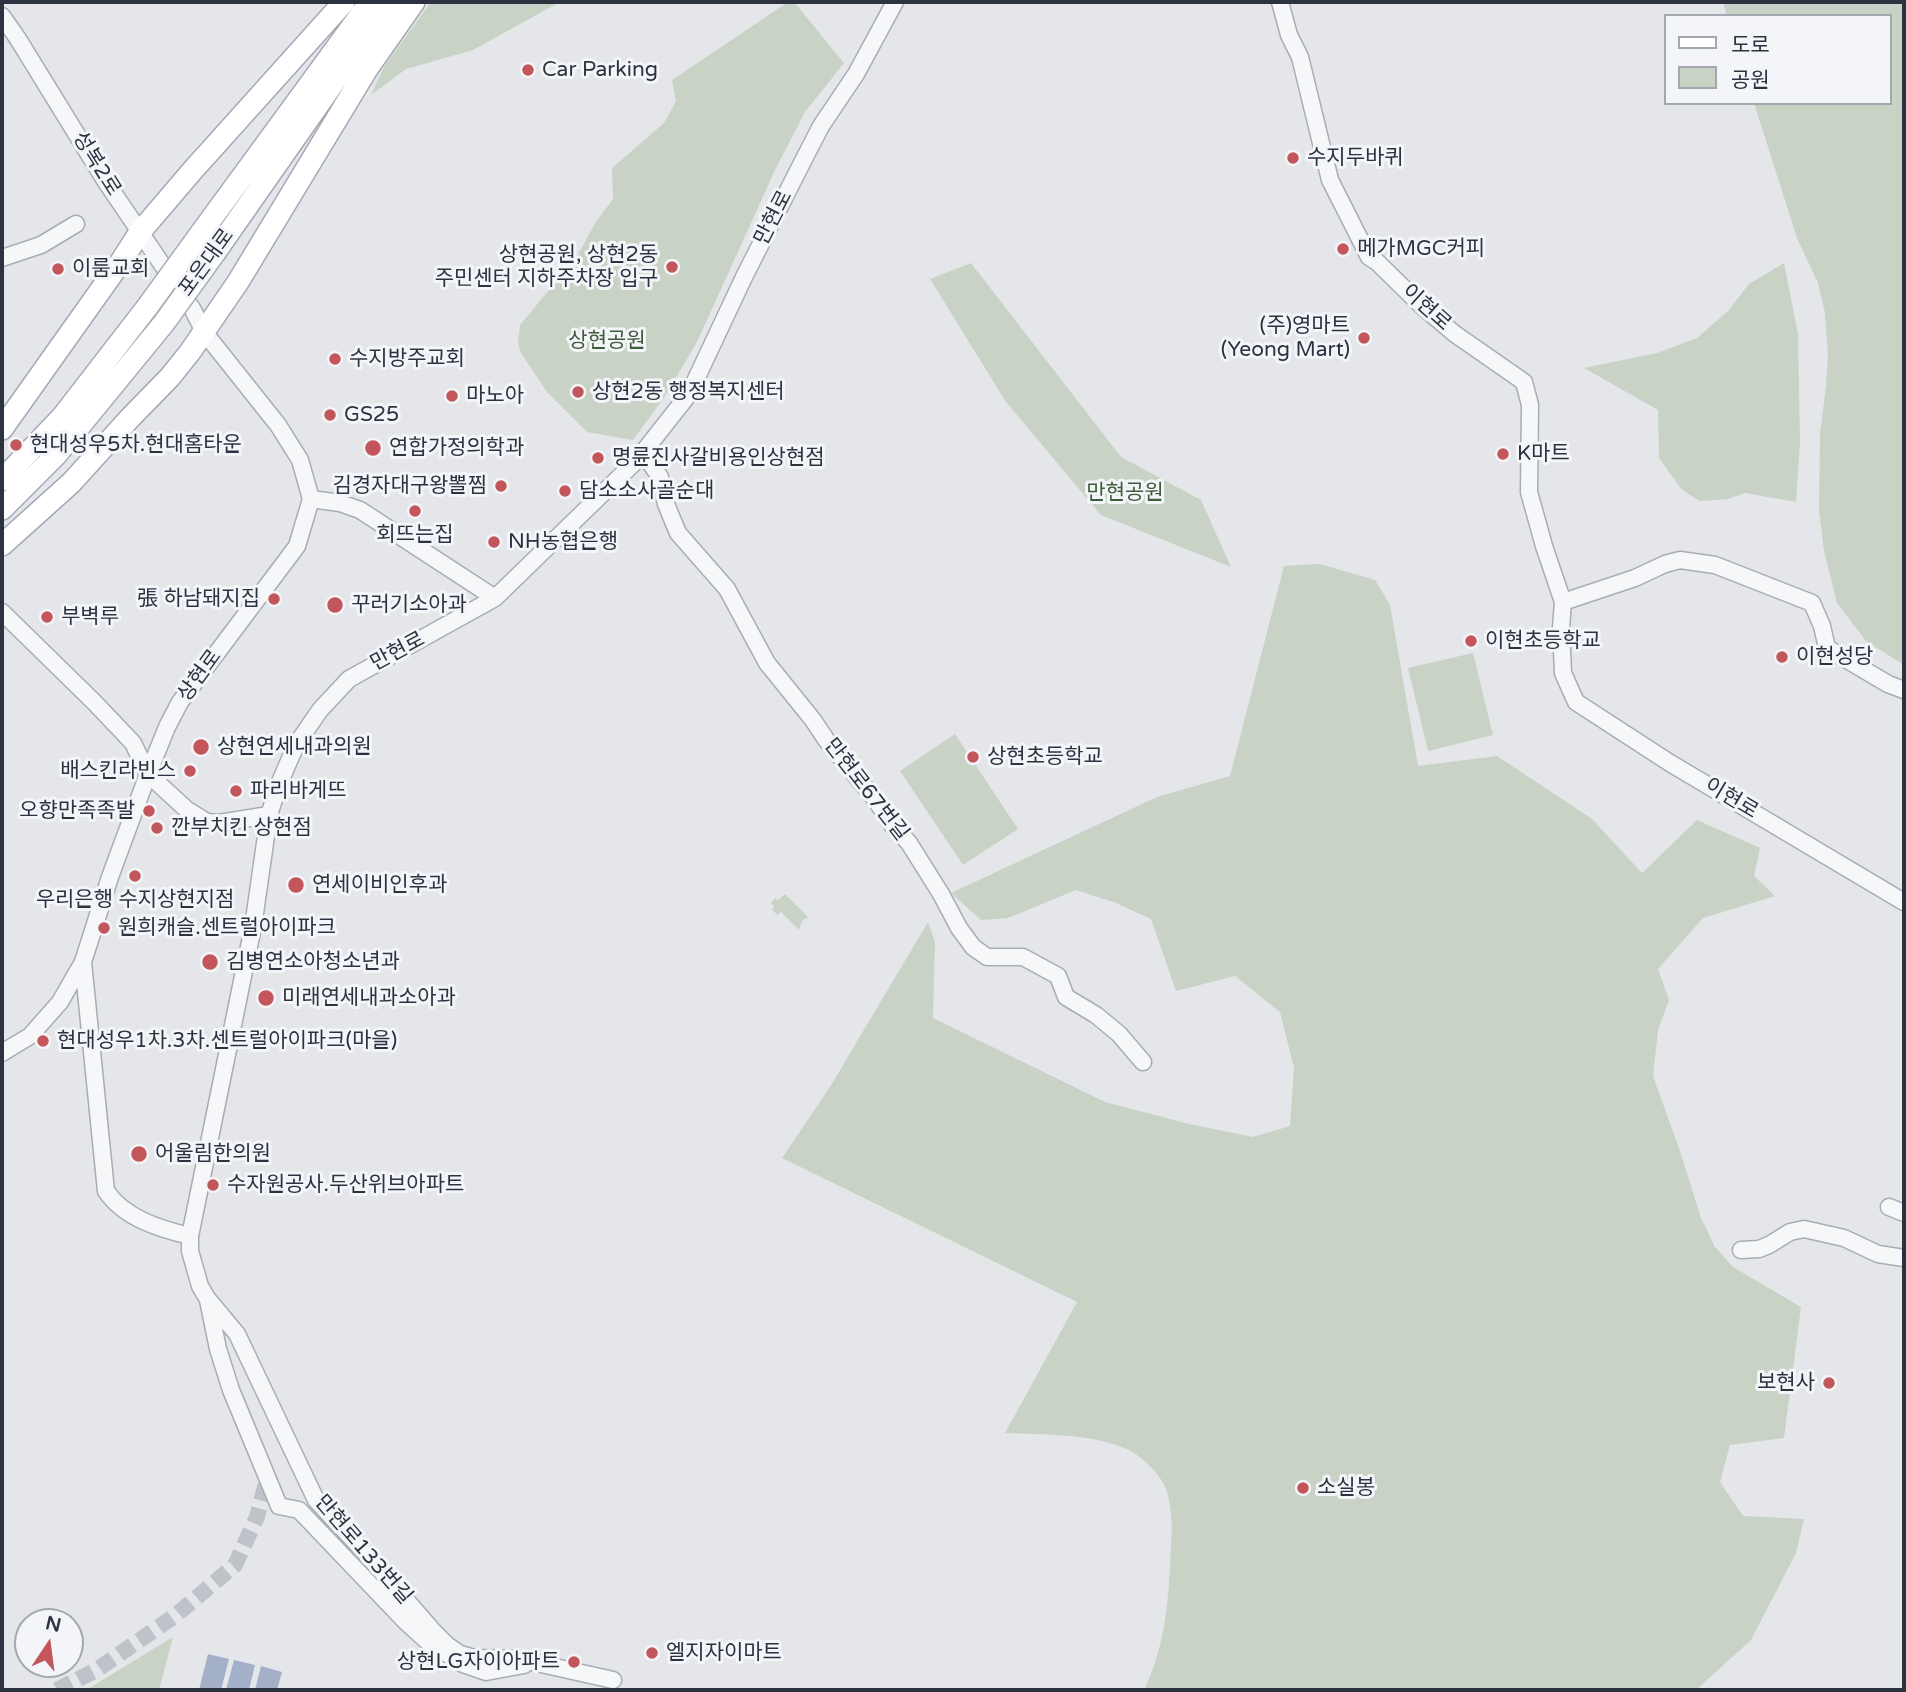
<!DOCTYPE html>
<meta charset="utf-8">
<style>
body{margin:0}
#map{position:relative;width:1906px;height:1692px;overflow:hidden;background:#e4e6ea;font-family:"Varela Round","Noto Sans KR",sans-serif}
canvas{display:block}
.frame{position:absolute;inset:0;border:4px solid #2d3241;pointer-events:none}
.legend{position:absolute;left:1664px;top:14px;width:228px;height:91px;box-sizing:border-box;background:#f3f5f8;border:2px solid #a4a7af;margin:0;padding:9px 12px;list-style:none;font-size:21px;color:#2d3241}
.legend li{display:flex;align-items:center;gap:14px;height:35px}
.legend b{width:35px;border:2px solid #a4a7af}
.north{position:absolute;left:14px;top:1608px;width:70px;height:70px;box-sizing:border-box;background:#f3f5f8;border:2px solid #a4a7af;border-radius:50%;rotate:13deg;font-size:19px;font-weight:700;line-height:28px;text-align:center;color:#2d3241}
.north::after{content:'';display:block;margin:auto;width:24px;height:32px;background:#c2565b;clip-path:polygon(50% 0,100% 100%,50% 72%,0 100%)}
</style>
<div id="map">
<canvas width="1906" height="1692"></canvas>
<div class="frame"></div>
<ul class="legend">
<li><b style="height:9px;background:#fff"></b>도로</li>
<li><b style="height:19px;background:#c8d3c6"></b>공원</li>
</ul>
<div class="north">N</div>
</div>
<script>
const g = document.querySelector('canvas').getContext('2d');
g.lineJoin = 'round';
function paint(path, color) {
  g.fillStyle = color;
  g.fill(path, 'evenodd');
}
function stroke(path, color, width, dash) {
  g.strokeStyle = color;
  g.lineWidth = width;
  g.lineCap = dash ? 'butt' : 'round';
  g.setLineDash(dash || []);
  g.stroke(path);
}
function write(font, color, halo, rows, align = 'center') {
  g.font = font + ' "Varela Round","Noto Sans KR",sans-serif';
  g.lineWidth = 6;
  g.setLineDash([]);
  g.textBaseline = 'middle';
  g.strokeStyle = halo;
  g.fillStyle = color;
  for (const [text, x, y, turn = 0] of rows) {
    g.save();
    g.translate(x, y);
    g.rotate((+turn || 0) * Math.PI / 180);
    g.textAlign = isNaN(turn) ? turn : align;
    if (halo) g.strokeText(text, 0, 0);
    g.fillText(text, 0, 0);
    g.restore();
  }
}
paint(new Path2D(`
 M 431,2 L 560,2 L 473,50 L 406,69 L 371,95 L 385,65 Z
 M 788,2 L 794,2 L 844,63 L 805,112 L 775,170 L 697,342 L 665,396 L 633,440 L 587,432 L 547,392 L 521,353 L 518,343 L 520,325 L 578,255 L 595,223 L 613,199 L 612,168 L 664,123 L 676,101 L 672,80 Z
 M 1723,2 L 1904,2 L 1904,665 L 1866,641 L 1837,603 L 1824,551 L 1819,510 L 1820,434 L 1826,386 L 1828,355 L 1825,313 L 1818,283 L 1797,238 L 1754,103 L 1890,103 L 1890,16 L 1727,16 Z
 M 971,263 L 1121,457 L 1201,500 L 1231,567 L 1101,515 L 1006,402 L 930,279 Z
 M 1784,263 L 1798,334 L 1800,442 L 1796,502 L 1745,493 L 1728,499 L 1700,501 L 1682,490 L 1659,458 L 1658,410 L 1584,368 L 1657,353 L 1697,338 L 1728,311 L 1749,284 Z
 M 1320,564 L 1375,580 L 1390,605 L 1418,766 L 1497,756 L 1592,819 L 1642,873 L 1697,820 L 1760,848 L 1754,876 L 1775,896 L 1703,918 L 1658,969 L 1669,1000 L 1658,1030 L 1653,1076 L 1680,1151 L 1701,1218 L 1715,1247 L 1733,1267 L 1801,1307 L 1784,1438 L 1730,1445 L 1720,1482 L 1743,1516 L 1804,1519 L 1796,1553 L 1751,1640 L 1696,1690 L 1144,1690 C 1163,1652 1168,1608 1170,1565 C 1171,1543 1174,1518 1168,1496 C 1167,1488 1161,1479 1156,1473 C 1148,1464 1138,1454 1127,1449 C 1090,1433 1045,1435 1005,1433 L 1077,1302 L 782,1158 L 830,1087 L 928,922 L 935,942 L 933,1018 L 1105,1102 L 1189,1124 L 1253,1137 L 1290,1126 L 1294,1068 L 1280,1012 L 1235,976 L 1176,991 L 1151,919 L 1116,903 L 1076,890 L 1008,918 L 981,920 L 951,893 L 1157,797 L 1230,776 L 1284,566 Z
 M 1473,653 L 1493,735 L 1428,751 L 1408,668 Z
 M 955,734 L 1018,829 L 963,865 L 900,771 Z
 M 785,894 L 808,917 L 802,921 L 799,930 L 781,912 L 777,915 L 772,909 L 774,907 L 771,903 L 775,898 L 778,900 Z
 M 173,1637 L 159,1690 L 86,1690 Z`), '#c8d3c6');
paint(new Path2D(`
 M 208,1654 L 229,1659 L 221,1690 L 199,1690 Z
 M 234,1660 L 255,1665 L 249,1690 L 226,1690 Z
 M 261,1666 L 282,1672 L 277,1690 L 255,1690 Z`), '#a3b0c7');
stroke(new Path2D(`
 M 57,1690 L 98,1669 L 176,1615 L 235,1565 L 257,1517 L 267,1479`), '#bfc2c8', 16, [16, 8]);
const minor = new Path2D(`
 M 1280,2 L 1289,35 L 1300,57 L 1330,180 L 1369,257 L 1377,262 L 1423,307 L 1455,334 L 1524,382 L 1530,405 L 1529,492 L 1544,546 L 1563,602 L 1561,628 L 1563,673 L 1576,702 L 1670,763 L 1904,902
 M 2,16 L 18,39 L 106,182 L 193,310 L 204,332 L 278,425 L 300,460 L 311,499 L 297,546 L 180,702 L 167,727 L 148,774 L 110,877 L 83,962 L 60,1002 L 30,1036 L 2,1053
 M 2,258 L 41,245 L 76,224
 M 643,453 L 660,477 L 666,504 L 678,533 L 727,589 L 767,663 L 813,720 L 827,741 L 875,799 L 893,826 L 909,843 L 941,894 L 959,928 L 973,947 L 987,957 L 1023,957 L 1058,976 L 1066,997 L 1096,1015 L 1119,1034 L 1143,1062
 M 311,499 L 340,503 L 360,510 L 495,598
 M 1563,602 L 1635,578 L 1665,564 L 1680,560 L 1715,565 L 1812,603 L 1822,626 L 1827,648 L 1888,684 L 1904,690
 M 2,612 L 94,702 L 133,743 L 148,774 L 186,809 L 207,822 L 219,823 L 269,815
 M 83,962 L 106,1191 C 124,1218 160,1229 190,1236
 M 1889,1207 L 1904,1213
 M 1741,1250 L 1759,1249 L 1769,1245 L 1790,1232 L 1804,1229 L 1844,1238 L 1878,1254 L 1904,1258
 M 208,1300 L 218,1349 L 231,1390 L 279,1506 L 299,1510 L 405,1621 L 427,1641 L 463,1664 L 486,1672 L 524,1665
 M 613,1680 L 519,1659 L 474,1658 L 460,1654 L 447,1645 L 433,1631 L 362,1549 L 316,1500 L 237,1334 L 207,1298 L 200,1286 L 190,1251 L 190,1236 L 253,927 L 269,815 L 279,784 L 296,745 L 320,710 L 349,679 L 495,598 L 637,460 L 689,394 L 745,275 L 804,159 L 821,126 L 856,74 L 895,2`);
const major = new Path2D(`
 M 201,233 L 370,2
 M 216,251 L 367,35 L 395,2
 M 2,429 L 122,260 L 140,232 L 193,170 L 344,2
 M 2,480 L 63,416 L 148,306
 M 2,509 L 56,455 L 164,323
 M 2,545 L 71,483 L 130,418 L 170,377 L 190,352 L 238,282 L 367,69 L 414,2`);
stroke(minor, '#a9acb4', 19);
stroke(major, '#a4a9b5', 24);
stroke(minor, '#f6f7f9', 16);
stroke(major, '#fff', 21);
const majorBridge = new Path2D(`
 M 148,306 L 201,233
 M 164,323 L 216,251`);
stroke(majorBridge, '#a4a9b5', 24, []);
stroke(majorBridge, '#fff', 21);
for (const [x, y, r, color] of [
 [528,70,7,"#c2565b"],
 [1293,158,7,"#c2565b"],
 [1343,249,7,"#c2565b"],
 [672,267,7,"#c2565b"],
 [58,269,7,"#c2565b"],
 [1364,338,7,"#c2565b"],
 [335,359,7,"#c2565b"],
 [578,392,7,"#c2565b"],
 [452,396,7,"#c2565b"],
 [330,415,7,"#c2565b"],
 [16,445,7,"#c2565b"],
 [373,448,9,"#c2565b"],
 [1503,454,7,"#c2565b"],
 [598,458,7,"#c2565b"],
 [501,486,7,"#c2565b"],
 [565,491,7,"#c2565b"],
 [415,511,7,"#c2565b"],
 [494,542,7,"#c2565b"],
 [274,599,7,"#c2565b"],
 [335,605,9,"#c2565b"],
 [47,617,7,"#c2565b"],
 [1471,641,7,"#c2565b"],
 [1782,657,7,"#c2565b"],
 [201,747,9,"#c2565b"],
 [973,757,7,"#c2565b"],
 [190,771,7,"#c2565b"],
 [236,791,7,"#c2565b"],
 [149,811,7,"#c2565b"],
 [157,828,7,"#c2565b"],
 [135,876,7,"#c2565b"],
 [296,885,9,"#c2565b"],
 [104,928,7,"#c2565b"],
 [210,962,9,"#c2565b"],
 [266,998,9,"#c2565b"],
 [43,1041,7,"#c2565b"],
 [139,1154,9,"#c2565b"],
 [213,1185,7,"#c2565b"],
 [1829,1383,7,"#c2565b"],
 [1303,1488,7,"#c2565b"],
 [652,1653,7,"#c2565b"],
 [574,1662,7,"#c2565b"]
]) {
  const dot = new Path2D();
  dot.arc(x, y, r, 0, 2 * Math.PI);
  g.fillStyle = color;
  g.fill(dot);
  stroke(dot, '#f3f5f8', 2.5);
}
write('21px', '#2d3241', '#f3f5f8', [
 ["Car Parking",542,70],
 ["수지두바퀴",1307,158],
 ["메가MGC커피",1357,249],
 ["상현공원, 상현2동",658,255,"right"],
 ["주민센터 지하주차장 입구",658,279,"right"],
 ["이룸교회",72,269],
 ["(주)영마트",1350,326,"right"],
 ["(Yeong Mart)",1350,350,"right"],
 ["수지방주교회",349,359],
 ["상현2동 행정복지센터",592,392],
 ["마노아",466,396],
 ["GS25",344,415],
 ["현대성우5차.현대홈타운",30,445],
 ["연합가정의학과",389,448],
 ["K마트",1517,454],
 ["명륜진사갈비용인상현점",612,458],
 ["김경자대구왕뽈찜",487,486,"right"],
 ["담소소사골순대",579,491],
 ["회뜨는집",415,535,"center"],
 ["NH농협은행",508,542],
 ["張 하남돼지집",260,599,"right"],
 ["꾸러기소아과",351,605],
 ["부벽루",61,617],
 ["이현초등학교",1485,641],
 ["이현성당",1796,657],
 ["상현연세내과의원",217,747],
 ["상현초등학교",987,757],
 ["배스킨라빈스",176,771,"right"],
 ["파리바게뜨",250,791],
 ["오향만족족발",135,811,"right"],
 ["깐부치킨 상현점",171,828],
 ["연세이비인후과",312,885],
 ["우리은행 수지상현지점",135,900,"center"],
 ["원희캐슬.센트럴아이파크",118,928],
 ["김병연소아청소년과",226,962],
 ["미래연세내과소아과",282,998],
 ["현대성우1차.3차.센트럴아이파크(마을)",57,1041],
 ["어울림한의원",155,1154],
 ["수자원공사.두산위브아파트",227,1185],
 ["보현사",1815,1383,"right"],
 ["소실봉",1317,1488],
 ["엘지자이마트",666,1653],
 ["상현LG자이아파트",560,1662,"right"]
], 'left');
write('21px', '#2d3241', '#f3f5f8', [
 ["성복2로",96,164,58],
 ["만현로",774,218,-63],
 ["포은대로",207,263,-54],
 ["이현로",1426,308,42],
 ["만현로",398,652,-28],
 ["상현로",200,676,-54],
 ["만현로67번길",866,790,52],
 ["이현로",1731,799,31],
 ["만현로133번길",363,1550,49]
]);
write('21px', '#3e5c3c', '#f3f5f8', [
 ["상현공원",607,341],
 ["만현공원",1125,493]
]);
</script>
